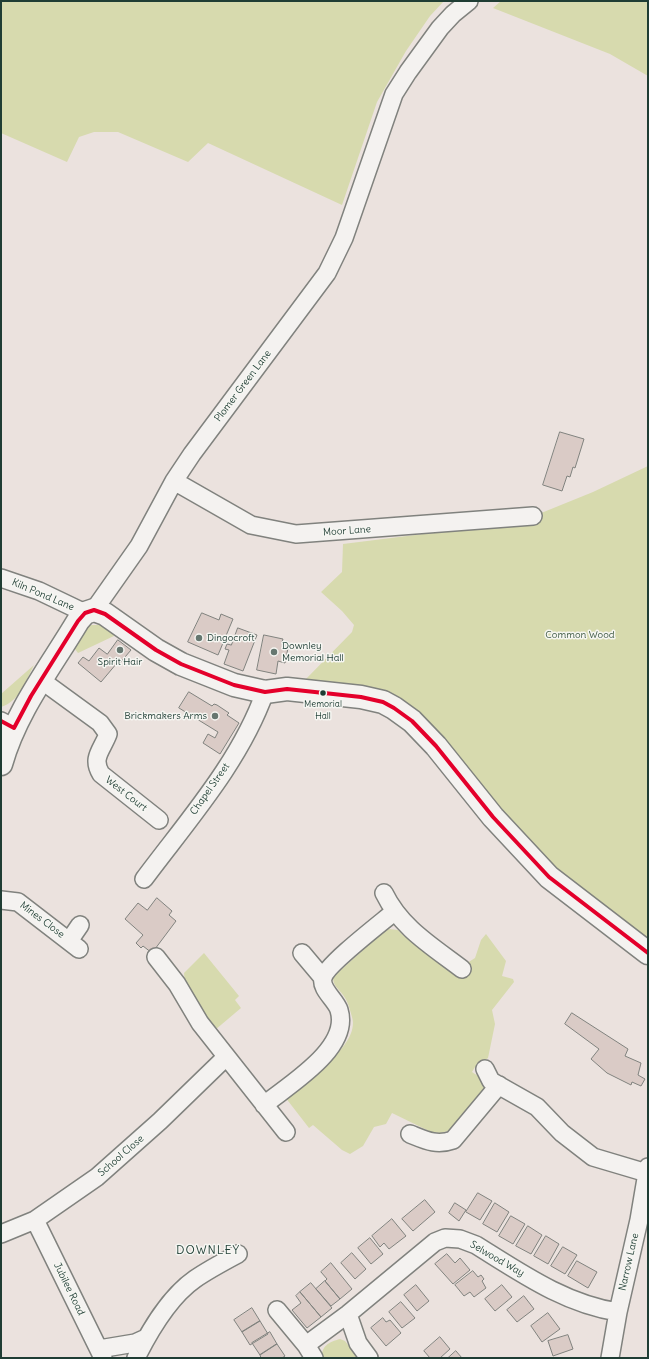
<!DOCTYPE html>
<style>
body{margin:0}
#map{position:relative;width:649px;height:1359px;overflow:hidden;background:#ebe2de;font-family:Delius,sans-serif}
canvas{display:block}
.frame{position:absolute;inset:0;border:2px solid #1f3d34;pointer-events:none}
</style>
<div id="map">
<canvas width="649" height="1359"></canvas>
<div class="frame"></div>
</div>
<script>
const g = document.querySelector('canvas').getContext('2d');
g.lineJoin = 'round';
function paint(path, color) {
  g.fillStyle = color;
  g.fill(path, 'evenodd');
}
function stroke(path, color, width, dash) {
  g.strokeStyle = color;
  g.lineWidth = width;
  g.lineCap = dash ? 'butt' : 'round';
  g.setLineDash(dash || []);
  g.stroke(path);
}
function write(font, color, halo, rows, align = 'center') {
  g.font = font + ' Delius,sans-serif';
  g.lineWidth = 3;
  g.setLineDash([]);
  g.textBaseline = 'middle';
  g.strokeStyle = halo;
  g.fillStyle = color;
  for (const [text, x, y, turn = 0] of rows) {
    g.save();
    g.translate(x, y);
    g.rotate((+turn || 0) * Math.PI / 180);
    g.textAlign = isNaN(turn) ? turn : align;
    if (halo) g.strokeText(text, 0, 0);
    g.fillText(text, 0, 0);
    g.restore();
  }
}
paint(new Path2D(`
 M 1,1 L 444,1 L 430,16 L 406,51 L 377,102 L 342,205 L 208,143 L 188,162 L 118,132 L 94,132 L 79,137 L 67,162 L 1,133 Z
 M 501,1 L 648,1 L 648,76 L 610,54 L 493,8 Z
 M 648,466 L 648,942 L 566,880 L 534,849 L 426,726 L 305,680 L 352,632 L 354,625 L 342,611 L 321,592 L 342,572 L 343,544 L 519,522 L 593,492 Z
 M 91,625 L 100,625 L 116,635 L 78,653 L 74,648 L 86,628 Z
 M 34,665 C 25,682 20,701 1,707 L 1,694 Z
 M 389,929 L 398,930 L 405,937 L 408,935 L 464,965 L 475,958 L 481,940 L 486,934 L 506,961 L 502,976 L 513,979 L 514,982 L 492,1010 L 495,1024 L 488,1058 L 475,1067 L 472,1072 L 484,1080 L 486,1088 L 453,1129 L 448,1131 L 440,1133 L 431,1132 L 392,1113 L 386,1124 L 374,1127 L 363,1146 L 350,1154 L 342,1150 L 313,1125 L 309,1128 L 285,1097 C 304,1081 361,1046 352,1017 C 350,1010 348,1001 343,995 C 338,988 333,986 333,977 L 382,933 Z
 M 204,953 L 239,996 L 235,1000 L 241,1008 L 215,1030 C 202,1014 185,994 184,973 Z
 M 340,1339 L 345,1341 L 359,1358 L 322,1358 C 321,1346 329,1342 340,1339 Z`), '#d7daae');
const building = new Path2D(`
 M 560,432 L 584,439 L 575,468 L 573,467 L 570,477 L 567,476 L 562,491 L 543,485 Z
 M 202,613 L 219,620 L 221,614 L 233,619 L 218,655 L 188,642 Z
 M 238,628 L 257,635 L 243,671 L 224,664 L 229,650 L 225,649 L 227,644 L 231,645 Z
 M 264,635 L 283,639 L 282,642 L 289,643 L 285,663 L 278,661 L 276,674 L 257,670 Z
 M 118,640 L 131,650 L 119,664 L 117,663 L 101,682 L 78,663 L 83,657 L 89,661 L 99,648 L 107,654 Z
 M 189,692 L 212,706 L 214,704 L 217,705 L 229,713 L 227,715 L 239,723 L 220,754 L 203,743 L 208,734 L 215,738 L 218,732 L 179,708 Z
 M 157,898 L 172,911 L 169,915 L 176,921 L 152,953 L 143,946 L 141,948 L 136,943 L 143,935 L 125,919 L 138,903 L 147,910 Z
 M 572,1013 L 628,1049 L 625,1056 L 641,1063 L 638,1075 L 645,1079 L 641,1086 L 632,1082 L 631,1085 L 607,1073 L 591,1059 L 599,1049 L 565,1024 Z
 M 478,1193 L 492,1201 L 480,1220 L 466,1212 Z
 M 425,1200 L 435,1212 L 413,1231 L 402,1219 Z
 M 455,1203 L 466,1210 L 459,1221 L 449,1213 Z
 M 495,1203 L 509,1212 L 497,1232 L 483,1224 Z
 M 511,1216 L 525,1224 L 513,1244 L 499,1236 Z
 M 392,1219 L 406,1236 L 389,1249 L 384,1243 L 380,1247 L 372,1236 Z
 M 528,1226 L 542,1235 L 531,1254 L 516,1246 Z
 M 546,1236 L 559,1244 L 548,1264 L 534,1256 Z
 M 370,1238 L 383,1254 L 371,1264 L 358,1248 Z
 M 563,1247 L 577,1255 L 565,1274 L 551,1266 Z
 M 352,1253 L 366,1269 L 355,1279 L 341,1263 Z
 M 447,1254 L 455,1263 L 460,1258 L 470,1270 L 453,1284 L 435,1264 Z
 M 577,1261 L 597,1272 L 588,1288 L 568,1276 Z
 M 331,1263 L 352,1289 L 340,1299 L 325,1281 L 327,1279 L 321,1272 Z
 M 473,1271 L 478,1277 L 481,1275 L 484,1279 L 482,1281 L 486,1288 L 474,1297 L 470,1292 L 464,1296 L 455,1285 Z
 M 325,1281 L 340,1299 L 331,1306 L 316,1289 Z
 M 311,1283 L 332,1308 L 321,1317 L 300,1292 Z
 M 416,1285 L 429,1301 L 417,1311 L 404,1295 Z
 M 502,1285 L 512,1297 L 495,1311 L 485,1299 Z
 M 300,1292 L 321,1317 L 307,1328 L 292,1310 L 301,1303 L 296,1296 Z
 M 524,1296 L 534,1309 L 517,1322 L 507,1310 Z
 M 401,1302 L 415,1318 L 402,1328 L 389,1312 Z
 M 252,1308 L 260,1321 L 242,1332 L 234,1320 Z
 M 548,1313 L 560,1329 L 542,1342 L 531,1326 Z
 M 383,1318 L 386,1322 L 390,1320 L 401,1333 L 386,1346 L 371,1328 Z
 M 260,1321 L 268,1334 L 250,1345 L 242,1332 Z
 M 270,1332 L 277,1344 L 260,1355 L 252,1343 Z
 M 568,1335 L 573,1349 L 553,1356 L 548,1341 Z
 M 440,1337 L 450,1349 L 440,1358 L 430,1358 L 424,1351 Z
 M 277,1344 L 285,1356 L 282,1358 L 261,1358 L 260,1355 Z
 M 456,1351 L 462,1358 L 448,1358 Z`);
paint(building, '#dacbc6');
stroke(building, '#80827e', 1);
const street = new Path2D(`
 M 174,481 L 251,525 L 296,534 L 533,516
 M 1,578 L 39,591 L 85,613
 M 94,610 L 139,546 L 174,481 L 192,454 L 327,273 L 344,238 L 394,94 L 408,72 L 440,28 L 453,14 L 469,1
 M 41,680 L 100,723 L 108,734 C 102,750 91,758 101,774 L 159,820
 M 1,721 L 14,728
 M 144,879 C 188,820 240,762 265,692
 M 384,893 C 401,928 432,946 462,969
 M 1,900 L 18,902 L 79,949
 M 69,941 L 80,925
 M 302,953 L 323,978
 M 156,957 L 177,984 L 200,1023 L 286,1132
 M 485,1069 L 491,1081 L 537,1107 L 562,1133 L 593,1157 L 647,1173
 M 264,1105 C 290,1084 351,1048 339,1010 C 336,1000 320,989 323,978 C 326,965 381,923 394,912
 M 410,1134 C 425,1140 436,1146 453,1140 L 499,1085
 M 35,1220 L 103,1358
 M 1,1234 L 35,1220 L 97,1177 L 160,1121 L 226,1057
 M 277,1310 L 306,1345
 M 348,1314 L 358,1343 L 369,1358
 M 99,1349 L 135,1343 L 146,1338
 M 136,1358 C 150,1330 169,1297 195,1279 C 208,1270 223,1262 238,1254
 M 314,1358 L 306,1345 L 348,1314 L 435,1242 L 445,1238 L 460,1239 L 476,1245 C 521,1273 565,1304 618,1312
 M 610,1358 L 618,1312 L 639,1220 L 648,1167`);
const secondary = new Path2D(`
 M 1,764 C 16,711 50,668 78,621 L 85,613 L 94,610 L 105,614 L 156,650 L 181,664 L 234,685 L 265,692 L 287,689 L 361,697 L 383,702 L 394,708 L 412,721 L 436,746 L 493,817 L 549,877 L 648,953`);
stroke(street, '#80827e', 20);
stroke(secondary, '#80827e', 25);
stroke(street, '#f4f2f0', 17);
stroke(secondary, '#f4f2f0', 22);
stroke(new Path2D(`
 M 1,721 L 14,728 L 31,696 L 78,621 L 85,613 L 94,610 L 105,614 L 156,650 L 181,664 L 234,685 L 265,692 L 287,689 L 361,697 L 383,702 L 394,708 L 412,721 L 436,746 L 493,817 L 549,877 L 648,953`), '#e4002b', 4);
for (const [x, y, r, color] of [
 [199,638,4,"#667770"],
 [120,650,4,"#667770"],
 [274,652,4,"#667770"],
 [323,693,3.5,"#1f3d34"],
 [215,716,4,"#667770"]
]) {
  const dot = new Path2D();
  dot.arc(x, y, r, 0, 2 * Math.PI);
  g.fillStyle = color;
  g.fill(dot);
  stroke(dot, '#f6f6f2', 1.5);
}
write('9px', '#1f3d34', '#f6f6f2', [
 ["Memorial",323,704],
 ["Hall",323,716]
]);
write('10px', '#1f3d34', '#f6f6f2', [
 ["Plomer Green Lane",243,386,-53],
 ["Moor Lane",347,531,-4],
 ["Kiln Pond Lane",43,595,23],
 ["Chapel Street",210,789,-55],
 ["West Court",126,794,38],
 ["Mines Close",42,920,37],
 ["School Close",121,1156,-41],
 ["Selwood Way",497,1259,30],
 ["Narrow Lane",629,1262,-77],
 ["Jubilee Road",69,1289,64]
]);
write('10px', '#405b45', '#f6f6f2', [
 ["Common Wood",580,635]
]);
write('10px', '#1f3d34', '#f6f6f2', [
 ["Dingocroft",207,638],
 ["Downley",282,646],
 ["Memorial Hall",282,658],
 ["Spirit Hair",120,662,"center"],
 ["Brickmakers Arms",207,716,"right"]
], 'left');
g.letterSpacing = '1px';
write('12px', '#1f3d34', '#f6f6f2', [
 ["DOWNLEY",208,1251]
]);
g.letterSpacing = '0px';
</script>
